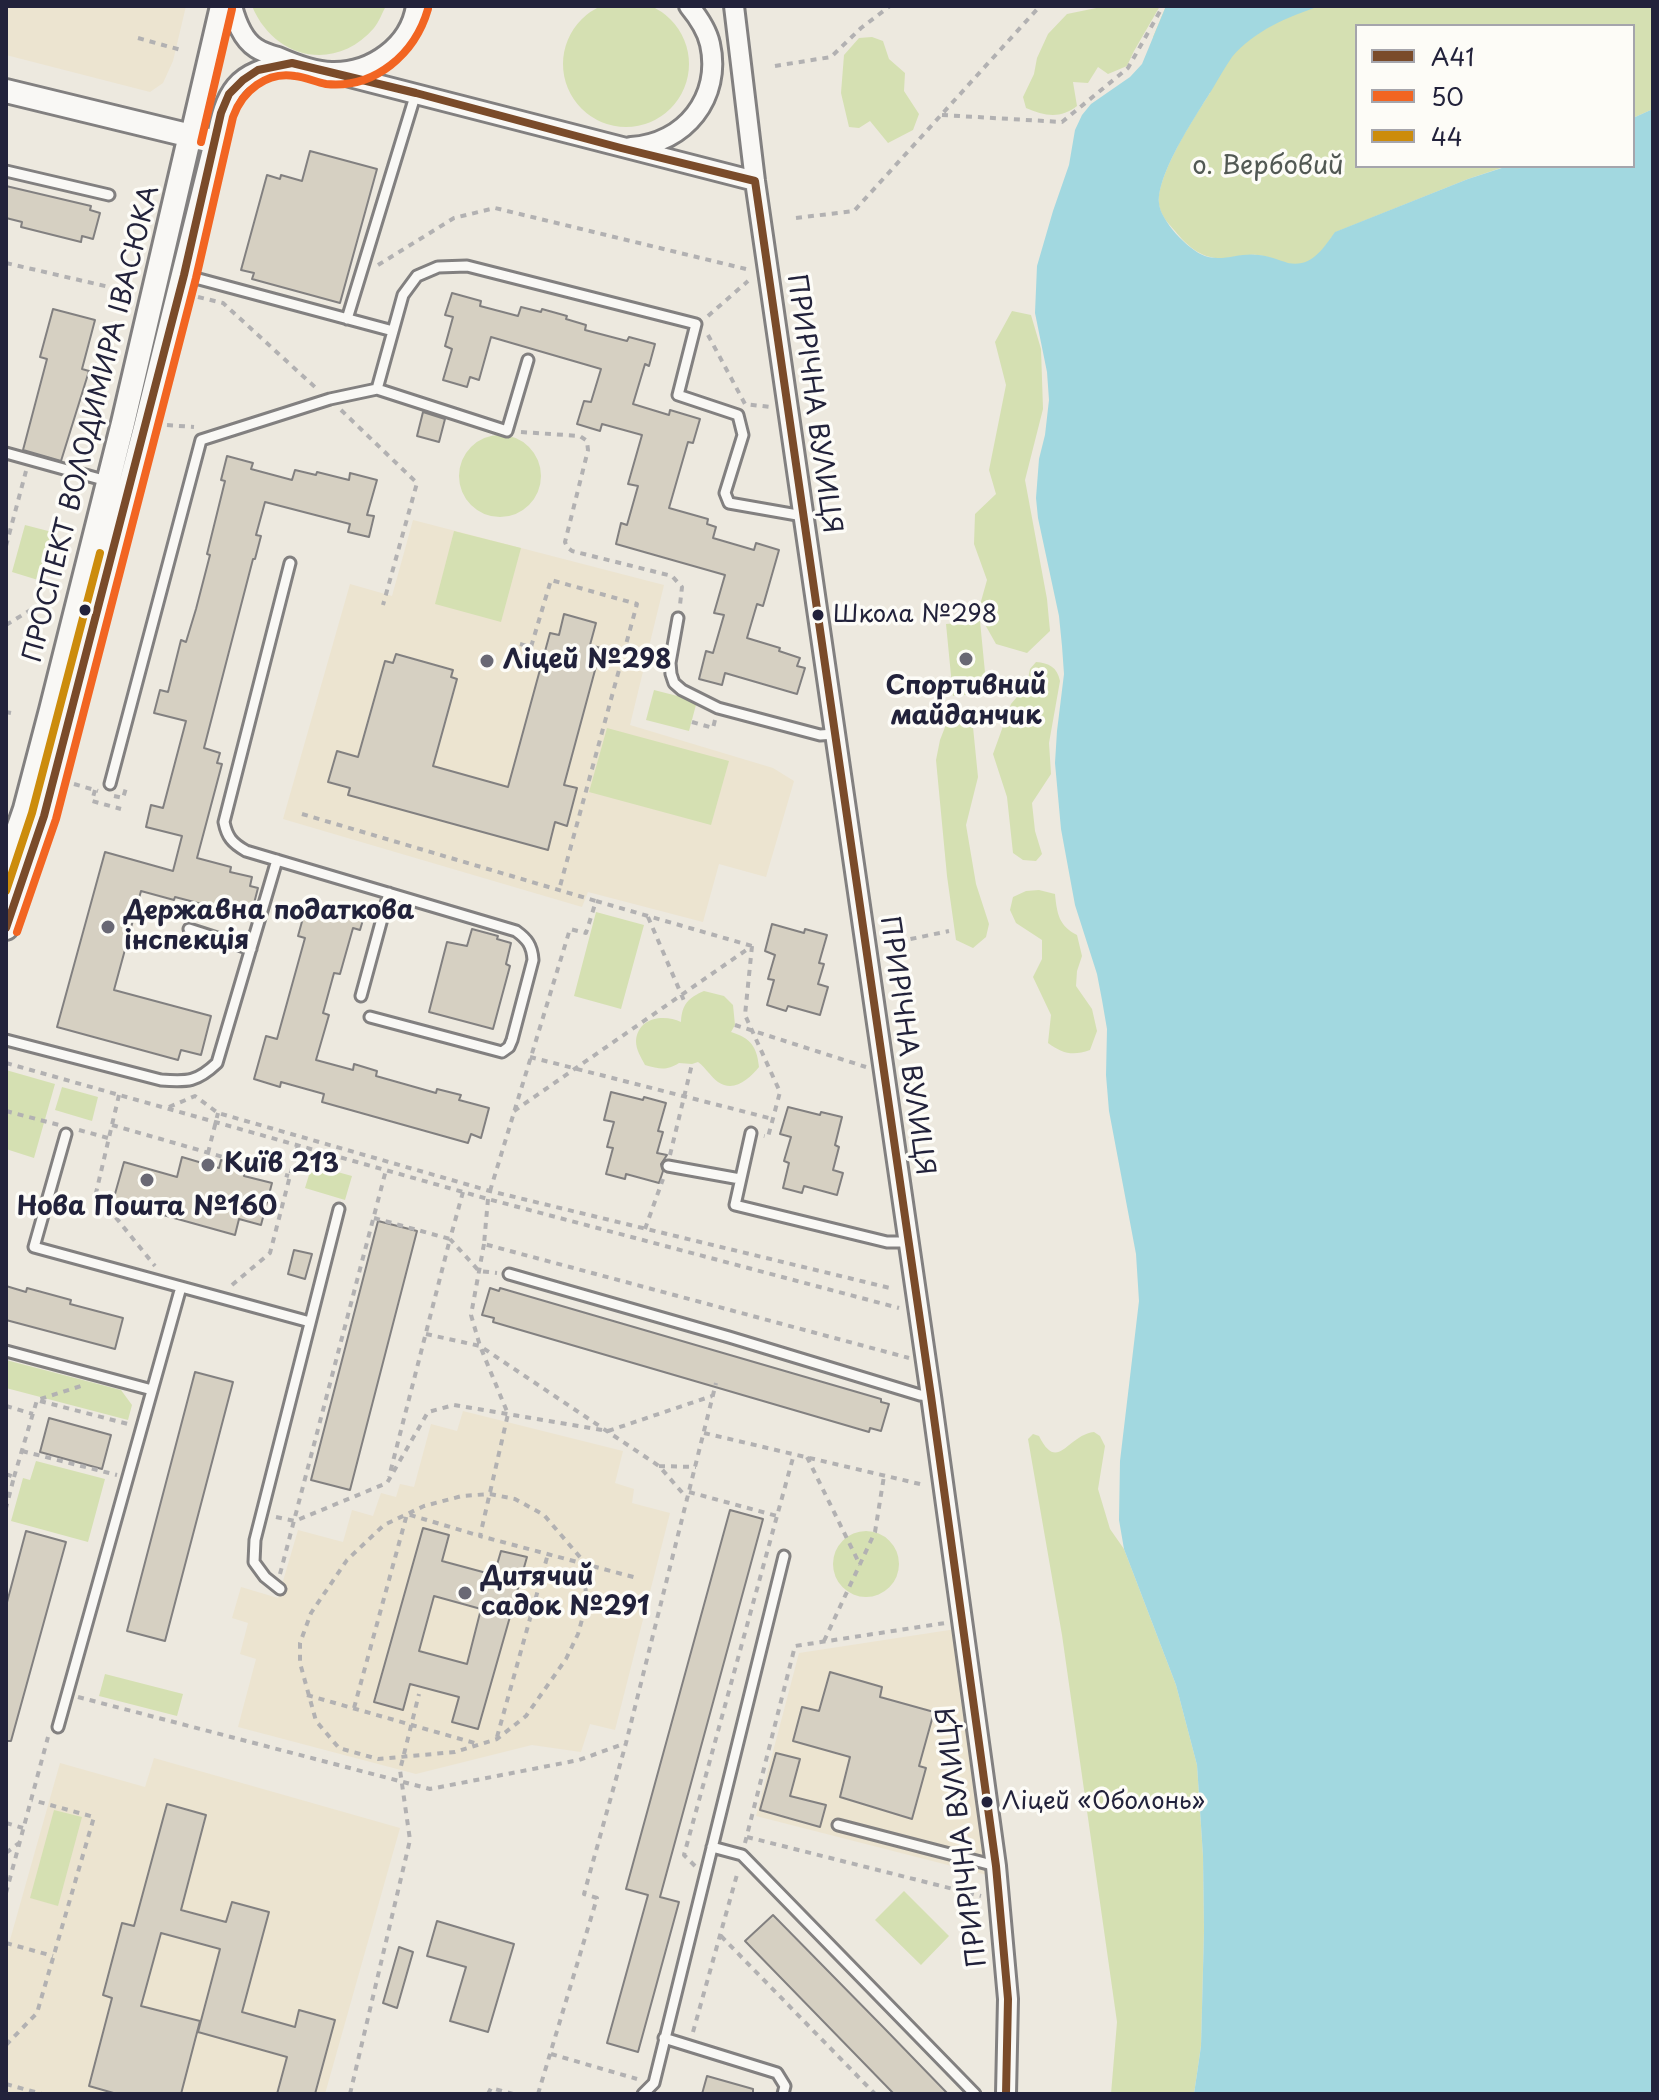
<!DOCTYPE html>
<meta charset="utf-8">
<style>
body{margin:0}
#map{position:relative;width:1659px;height:2100px;overflow:hidden;background:#ede9df;font-family:"Playpen Sans",sans-serif}
canvas{display:block}
.frame{position:absolute;inset:0;border:8px solid #22223b;pointer-events:none}
.legend{position:absolute;left:1355px;top:24px;width:280px;height:144px;box-sizing:border-box;background:#fdfcf7;border:2px solid #a5a5ac;margin:0;padding:10px 14px;list-style:none;font-size:24px;color:#22223b}
.legend li{display:flex;align-items:center;gap:16px;height:40px}
.legend b{width:40px;border:2px solid #a5a5ac}
</style>
<div id="map">
<canvas width="1659" height="2100"></canvas>
<div class="frame"></div>
<ul class="legend">
<li><b style="height:10px;background:#7a4b2a"></b>A41</li>
<li><b style="height:10px;background:#f26522"></b>50</li>
<li><b style="height:10px;background:#cc8c0c"></b>44</li>
</ul>
</div>
<script>
const g = document.querySelector('canvas').getContext('2d');
g.lineJoin = 'round';
function paint(path, color) {
  g.fillStyle = color;
  g.fill(path, 'evenodd');
}
function stroke(path, color, width, dash) {
  g.strokeStyle = color;
  g.lineWidth = width;
  g.lineCap = dash ? 'butt' : 'round';
  g.setLineDash(dash || []);
  g.stroke(path);
}
function write(font, color, halo, rows, align = 'center') {
  g.font = font + ' "Playpen Sans",sans-serif';
  g.lineWidth = 7;
  g.setLineDash([]);
  g.textBaseline = 'middle';
  g.strokeStyle = halo;
  g.fillStyle = color;
  for (const [text, x, y, turn = 0] of rows) {
    g.save();
    g.translate(x, y);
    g.rotate((+turn || 0) * Math.PI / 180);
    g.textAlign = isNaN(turn) ? turn : align;
    if (halo) g.strokeText(text, 0, 0);
    g.fillText(text, 0, 0);
    g.restore();
  }
}
paint(new Path2D(`
 M 6,6 L 186,6 L 173,61 L 163,83 L 150,92 L 6,55 Z
 M 413,520 L 664,585 L 630,725 L 773,768 L 794,781 L 766,877 L 719,864 L 703,922 L 588,892 L 582,907 L 283,819 L 350,584 L 392,596 Z
 M 463,1411 L 623,1451 L 615,1483 L 634,1489 L 632,1503 L 670,1513 L 615,1730 L 590,1724 L 581,1752 L 532,1745 L 416,1774 L 238,1727 L 256,1659 L 240,1654 L 248,1623 L 232,1618 L 241,1587 L 278,1598 L 298,1530 L 343,1542 L 352,1510 L 373,1516 L 381,1493 L 396,1497 L 400,1484 L 414,1487 L 431,1424 L 457,1431 Z
 M 956,1629 L 991,1876 L 756,1816 L 799,1653 Z
 M 154,1758 L 400,1828 L 325,2094 L 6,2094 L 6,1954 L 60,1763 L 145,1787 Z`), '#ece4d0');
paint(new Path2D(`
 M563 64a63 63 0 1 1 126 0a63 63 0 1 1-126 0Z
 M 252,6 L 386,6 C 382,13 379,22 374,28 C 335,73 274,59 252,6 Z
 M 1106,6 L 1160,6 L 1134,51 L 1127,66 L 1108,74 L 1098,67 L 1088,83 L 1073,82 L 1077,106 C 1061,119 1044,116 1026,108 L 1023,97 L 1034,74 L 1037,58 L 1048,34 L 1067,14 Z
 M 1166,6 L 1653,6 L 1653,109 L 1633,118 L 1633,26 L 1357,26 L 1357,166 L 1507,166 L 1468,179 L 1336,232 C 1328,242 1318,259 1306,263 C 1290,269 1272,256 1257,255 C 1246,254 1237,257 1227,258 C 1204,261 1188,247 1175,231 C 1168,223 1161,216 1159,205 C 1155,178 1194,117 1210,93 L 1153,37 Z
 M 872,37 L 883,41 L 889,59 L 905,73 L 904,91 L 919,114 L 913,130 L 888,143 L 870,121 L 859,128 L 849,127 L 841,93 L 844,55 L 859,38 Z
 M 1012,311 L 1031,315 L 1041,349 L 1043,409 L 1025,480 L 1047,599 L 1050,631 L 1027,653 L 996,644 L 978,612 L 987,580 L 974,544 L 975,514 L 996,494 L 989,470 L 1006,385 L 995,342 Z
 M459 476a41 41 0 1 1 82 0a41 41 0 1 1-82 0Z
 M 25,525 L 52,532 L 38,580 L 12,572 Z
 M 454,531 L 521,548 L 501,622 L 435,604 Z
 M 980,621 L 987,693 L 953,696 L 946,624 Z
 M 1036,662 C 1049,663 1057,667 1060,681 L 1049,743 L 1051,774 L 1032,803 L 1035,831 L 1042,854 L 1036,861 L 1023,860 L 1013,853 L 1007,797 L 993,754 L 1011,704 L 1027,685 L 1030,669 Z
 M 654,690 L 697,701 L 689,731 L 646,720 Z
 M 957,719 L 973,727 L 978,777 L 966,825 L 976,884 L 989,924 L 986,937 L 973,948 L 956,940 L 947,876 L 936,760 L 940,740 L 947,722 Z
 M 607,728 L 729,761 L 711,825 L 589,792 Z
 M 1039,890 L 1055,894 C 1057,914 1059,926 1077,935 L 1082,956 L 1077,971 L 1076,986 L 1092,1009 L 1097,1031 L 1090,1050 C 1073,1056 1063,1054 1048,1043 L 1051,1015 L 1033,977 L 1042,959 L 1042,940 L 1016,923 L 1010,910 L 1013,897 L 1026,891 Z
 M 596,912 L 644,925 L 621,1009 L 574,996 Z
 M 704,991 L 724,996 L 733,1005 L 735,1025 L 731,1032 C 751,1038 757,1047 759,1067 C 749,1079 734,1093 718,1082 C 710,1076 706,1068 698,1062 L 692,1064 L 679,1063 C 666,1071 660,1069 645,1065 C 641,1057 636,1050 636,1041 C 638,1017 664,1014 681,1022 C 682,1004 688,998 704,991 Z
 M 6,1070 L 55,1084 L 34,1158 L 6,1149 Z
 M 62,1087 L 98,1097 L 92,1121 L 55,1110 Z
 M 312,1165 L 352,1176 L 345,1200 L 305,1188 Z
 M 6,1360 L 121,1390 L 132,1405 L 128,1420 L 6,1388 Z
 M 1094,1432 L 1100,1436 L 1105,1446 L 1098,1489 L 1110,1529 L 1124,1549 L 1176,1685 L 1197,1765 L 1203,1856 L 1204,1931 L 1201,2046 L 1194,2094 L 1111,2094 L 1117,2022 L 1062,1635 L 1028,1439 L 1033,1434 L 1039,1436 C 1058,1474 1067,1435 1094,1432 Z
 M 36,1461 L 105,1479 L 88,1542 L 11,1521 L 23,1478 L 30,1480 Z
 M833 1564a33 33 0 1 1 66 0a33 33 0 1 1-66 0Z
 M 105,1674 L 183,1694 L 177,1716 L 99,1696 Z
 M 54,1810 L 82,1817 L 58,1906 L 30,1898 Z
 M 904,1891 L 949,1936 L 921,1965 L 875,1920 Z`), '#d5e0b2');
paint(new Path2D(`
 M 1166,6 L 1320,6 C 1288,17 1255,30 1232,57 C 1225,67 1219,78 1213,88 C 1197,114 1157,173 1159,203 C 1160,220 1188,250 1205,256 C 1223,262 1240,252 1259,255 C 1269,256 1279,260 1288,263 C 1311,268 1323,249 1335,232 L 1468,179 L 1508,166 L 1633,166 L 1633,118 L 1653,109 L 1653,2094 L 1194,2094 L 1201,2046 L 1204,1931 L 1203,1856 L 1197,1765 L 1176,1685 L 1124,1549 L 1119,1520 L 1120,1461 L 1139,1301 L 1136,1254 L 1109,1111 L 1106,1075 L 1107,1029 L 1102,1000 L 1097,974 L 1075,905 L 1061,829 L 1055,763 L 1057,731 L 1064,674 L 1062,646 L 1059,616 L 1038,518 L 1036,498 L 1039,459 L 1045,435 L 1049,400 L 1047,372 L 1035,313 L 1037,266 L 1053,211 L 1069,165 L 1075,130 L 1082,115 L 1091,104 L 1130,77 L 1142,64 Z`), '#a2d8e0');
const building = new Path2D(`
 M 310,151 L 377,169 L 340,303 L 252,279 L 254,273 L 241,270 L 267,175 L 280,179 L 281,175 L 302,181 Z
 M 6,186 L 91,206 L 90,210 L 100,213 L 93,239 L 82,236 L 81,242 L 21,227 L 22,222 L 6,218 Z
 M 452,293 L 481,301 L 480,306 L 518,316 L 521,307 L 541,312 L 542,309 L 567,316 L 566,319 L 586,325 L 585,330 L 627,341 L 629,337 L 655,344 L 649,366 L 645,364 L 633,404 L 669,415 L 670,410 L 700,419 L 693,443 L 688,442 L 669,508 L 708,519 L 707,524 L 716,527 L 713,538 L 754,550 L 756,543 L 779,550 L 763,606 L 757,604 L 747,638 L 780,648 L 779,651 L 800,658 L 797,666 L 805,668 L 797,694 L 725,673 L 722,685 L 699,679 L 706,651 L 713,653 L 724,615 L 714,613 L 725,575 L 616,544 L 621,523 L 627,525 L 638,486 L 628,484 L 642,435 L 602,424 L 600,431 L 577,424 L 584,401 L 591,402 L 601,369 L 491,337 L 479,380 L 470,377 L 467,387 L 443,380 L 452,349 L 445,346 L 453,317 L 445,315 Z
 M 53,309 L 95,320 L 82,369 L 89,371 L 61,461 L 23,450 L 47,359 L 40,357 Z
 M 423,412 L 445,419 L 439,442 L 417,436 Z
 M 227,456 L 253,463 L 251,469 L 292,480 L 295,470 L 316,475 L 317,472 L 349,480 L 350,473 L 377,480 L 367,515 L 374,516 L 369,537 L 348,532 L 350,524 L 265,502 L 256,535 L 261,536 L 255,559 L 253,559 L 204,748 L 220,753 L 217,763 L 222,764 L 197,858 L 231,867 L 230,872 L 252,877 L 250,886 L 258,888 L 252,911 L 238,907 L 236,913 L 175,897 L 174,900 L 141,891 L 114,990 L 211,1016 L 201,1055 L 181,1050 L 178,1060 L 57,1027 L 105,852 L 173,871 L 182,836 L 146,827 L 151,805 L 163,808 L 186,721 L 154,713 L 160,690 L 168,692 L 181,640 L 186,642 L 196,609 L 210,555 L 207,554 L 225,481 L 221,480 Z
 M 564,614 L 596,623 L 590,645 L 601,648 L 564,785 L 577,788 L 567,826 L 555,822 L 548,850 L 348,795 L 350,788 L 328,782 L 337,751 L 358,757 L 385,661 L 393,663 L 396,654 L 453,670 L 451,677 L 457,679 L 433,766 L 508,787 L 550,633 L 559,635 Z
 M 335,904 L 365,913 L 360,930 L 353,928 L 340,974 L 334,973 L 323,1013 L 329,1015 L 316,1060 L 353,1070 L 354,1064 L 377,1071 L 376,1076 L 436,1093 L 437,1089 L 461,1095 L 459,1100 L 489,1108 L 481,1138 L 471,1134 L 468,1143 L 322,1102 L 324,1094 L 281,1082 L 280,1087 L 254,1079 L 266,1036 L 277,1039 L 305,938 L 298,936 L 306,907 L 332,915 Z
 M 772,924 L 804,933 L 805,929 L 827,935 L 819,963 L 824,964 L 818,984 L 828,987 L 820,1015 L 788,1006 L 786,1011 L 767,1005 L 774,980 L 768,979 L 775,955 L 765,951 Z
 M 472,929 L 498,936 L 497,939 L 511,943 L 506,964 L 510,966 L 493,1029 L 429,1012 L 447,942 L 467,946 Z
 M 611,1092 L 643,1100 L 644,1097 L 666,1103 L 658,1131 L 663,1132 L 657,1153 L 667,1155 L 661,1164 L 663,1171 L 659,1183 L 626,1174 L 625,1179 L 606,1174 L 613,1148 L 607,1147 L 614,1122 L 604,1120 Z
 M 788,1107 L 820,1115 L 821,1112 L 842,1117 L 835,1145 L 839,1147 L 833,1170 L 843,1173 L 837,1195 L 804,1186 L 802,1193 L 783,1188 L 789,1163 L 784,1161 L 791,1137 L 780,1134 Z
 M 182,1157 L 219,1168 L 221,1160 L 247,1167 L 244,1176 L 272,1183 L 261,1225 L 239,1219 L 235,1235 L 113,1201 L 124,1162 L 177,1177 Z
 M 378,1221 L 417,1231 L 350,1490 L 311,1480 Z
 M 294,1250 L 312,1254 L 305,1279 L 288,1274 Z
 M 6,1286 L 26,1292 L 27,1288 L 71,1300 L 70,1304 L 123,1318 L 115,1349 L 6,1320 Z
 M 490,1288 L 499,1291 L 500,1288 L 881,1399 L 881,1402 L 889,1404 L 881,1431 L 870,1428 L 869,1432 L 493,1322 L 494,1318 L 482,1315 Z
 M 195,1372 L 233,1382 L 165,1641 L 127,1631 Z
 M 49,1418 L 111,1435 L 102,1469 L 40,1452 Z
 M 730,1510 L 763,1519 L 660,1897 L 679,1902 L 638,2052 L 607,2043 L 648,1895 L 626,1889 Z
 M 423,1528 L 449,1535 L 442,1561 L 494,1575 L 501,1551 L 527,1557 L 478,1729 L 452,1722 L 459,1697 L 410,1684 L 403,1710 L 374,1702 ZM 434,1596 L 481,1609 L 467,1664 L 419,1651 Z
 M 26,1531 L 66,1542 L 11,1741 L 6,1741 L 6,1606 Z
 M 830,1672 L 882,1687 L 880,1697 L 934,1712 L 919,1766 L 926,1768 L 912,1819 L 840,1797 L 850,1757 L 793,1741 L 802,1707 L 819,1711 Z
 M 776,1753 L 800,1759 L 790,1796 L 826,1805 L 820,1827 L 760,1810 Z
 M 167,1804 L 206,1815 L 181,1910 L 226,1922 L 232,1902 L 269,1912 L 242,2012 L 295,2027 L 299,2010 L 335,2020 L 315,2094 L 277,2094 L 287,2057 L 198,2032 L 220,1949 L 161,1933 L 141,2006 L 200,2021 L 181,2094 L 117,2094 L 89,2086 L 112,1998 L 103,1995 L 122,1923 L 134,1926 Z
 M 773,1915 L 884,2028 L 948,2094 L 894,2094 L 745,1941 Z
 M 437,1921 L 514,1944 L 488,2032 L 450,2021 L 466,1967 L 427,1956 Z
 M 399,1947 L 413,1952 L 397,2008 L 383,2003 Z
 M 707,2076 L 753,2089 L 753,2094 L 702,2094 Z`);
paint(building, '#d6d0c2');
stroke(building, '#828080', 2);
const service = new Path2D(`
 M 6,171 L 109,195
 M 184,275 L 393,331
 M 347,319 L 416,93
 M 377,389 L 403,295 L 417,276 L 438,267 L 467,266 L 696,324 L 678,395 L 738,415 L 743,435 L 725,493 L 729,503 L 803,516
 M 6,453 L 107,481
 M 290,563 L 224,822 C 227,837 232,843 246,851 L 516,931 C 527,939 532,945 533,960 L 512,1040 L 509,1047 L 502,1052 L 370,1017
 M 678,618 L 670,663 L 671,674 L 674,683 L 682,690 L 718,708 L 820,735 L 835,734
 M 110,784 L 201,440 L 330,399 L 377,389 L 507,431 L 528,360
 M 189,929 L 251,949
 M 361,996 L 389,893
 M 6,1040 L 161,1080 C 188,1082 197,1082 217,1063 L 277,860
 M 751,1133 L 735,1205 L 887,1242 L 908,1242
 M 66,1134 L 34,1247 L 310,1322
 M 668,1166 L 740,1179
 M 509,1274 L 729,1337 L 920,1395 L 931,1396
 M 6,1351 L 152,1390
 M 280,1589 L 265,1577 L 254,1562 L 255,1540 L 339,1209
 M 58,1727 L 181,1287
 M 838,1825 L 996,1866
 M 712,1847 L 742,1855 L 975,2094
 M 664,2038 L 777,2073 L 785,2086 L 783,2094
 M 643,2094 L 654,2083 L 784,1556`);
const minor = new Path2D(`
 M 232,6 C 236,21 242,39 256,48 C 262,52 271,55 278,57 C 294,64 314,72 332,72 C 371,73 410,46 416,6
 M 734,6 L 755,181 L 931,1396 L 996,1866 L 1008,1999 L 1006,2094
 M 330,72 L 755,181
 M 190,135 L 220,6
 M 216,142 C 225,92 235,70 290,64
 M 631,147 C 685,144 722,97 710,44 C 707,30 698,17 689,6`);
const tertiary = new Path2D(`
 M 6,91 L 216,142 L 145,428 L 44,816 L 6,928
 M 6,864 L 25,809 L 51,710 L 123,423 L 190,135`);
stroke(service, '#828080', 15);
stroke(minor, '#828080', 24);
stroke(tertiary, '#828080', 28);
stroke(new Path2D(`
 M 138,38 L 181,50
 M 775,66 L 831,57 L 861,28 L 890,6
 M 942,115 L 1062,122 L 1128,68 L 1163,6
 M 796,218 L 854,211 L 1040,6
 M 6,263 L 122,290
 M 378,265 L 454,218 L 495,208 L 746,269
 M 198,297 L 223,303 L 316,388
 M 708,316 L 748,281
 M 708,335 L 745,404 L 770,407
 M 341,410 L 417,483 L 383,605
 M 167,425 L 194,427
 M 521,432 L 580,436 L 587,441 L 588,450 L 565,542 L 567,547 L 572,551 L 672,576 L 682,587 L 680,605
 M 6,546 L 26,471
 M 6,625 L 42,603 L 49,605
 M 520,644 L 531,647 L 551,580 L 637,604 L 559,890
 M 6,712 L 11,713
 M 692,722 L 713,728 L 715,720
 M 74,784 L 98,791
 M 95,790 L 92,801 L 121,809
 M 114,796 L 123,798 L 126,788
 M 302,814 L 596,901
 M 648,917 L 685,1003
 M 887,944 L 949,931
 M 752,946 L 745,1015 L 780,1092 L 768,1137 L 764,1136
 M 735,1025 L 866,1067
 M 530,1057 L 773,1119
 M 6,1063 L 488,1199 L 899,1308
 M 119,1095 L 96,1193 L 155,1266
 M 169,1107 L 195,1096 L 218,1113 L 490,1191 L 894,1289
 M 6,1111 L 59,1125
 M 514,1111 L 752,946
 M 112,1125 L 289,1176
 M 79,1130 L 108,1138
 M 208,1153 L 218,1113
 M 670,1155 L 692,1064
 M 490,1191 L 570,929 L 586,933 L 596,901 L 752,946
 M 463,1192 L 450,1239 L 479,1271 L 497,1273
 M 488,1199 L 484,1244 L 909,1358
 M 374,1218 L 450,1239 L 389,1477
 M 645,1229 L 663,1179
 M 484,1244 L 471,1315 L 480,1346 L 508,1414 L 480,1536 L 637,1578
 M 232,1285 L 270,1253 L 298,1145
 M 426,1334 L 480,1346 L 659,1466 L 687,1498
 M 40,1401 L 128,1424
 M 6,1406 L 33,1414
 M 704,1433 L 924,1485
 M 22,1451 L 117,1475
 M 807,1457 L 860,1565
 M 659,1466 L 696,1467
 M 6,1474 L 14,1477 L 6,1508
 M 14,1477 L 37,1400 L 81,1386
 M 689,1492 L 777,1516
 M 490,1494 L 515,1499 L 544,1515 L 585,1563 L 586,1605 L 578,1634 L 566,1659 L 526,1716 L 497,1739 L 455,1752 L 378,1759 L 339,1748 L 316,1721 L 300,1663 L 300,1643 L 311,1613 L 347,1560 L 384,1525 L 424,1506 L 462,1496 Z
 M 276,1517 L 295,1521 L 387,1483 L 428,1412 L 454,1405 L 608,1431 L 712,1396
 M 280,1574 L 386,1170
 M 824,1641 L 875,1532 L 884,1476
 M 307,1695 L 478,1744
 M 78,1697 L 430,1789 L 579,1760 L 626,1743
 M 354,1708 L 407,1514 L 480,1536
 M 497,1737 L 548,1554
 M 6,1823 L 23,1828
 M 747,1837 L 981,1896
 M 745,1843 L 795,1646 L 945,1623
 M 6,1853 L 19,1843
 M 695,1866 L 684,1855 L 794,1454
 M 6,1893 L 48,1737
 M 721,1936 L 875,2094
 M 6,1943 L 53,1956
 M 693,2032 L 738,1871
 M 6,2045 L 37,2013 L 94,1817 L 32,1800
 M 551,2054 L 637,2079
 M 6,2084 L 42,2094
 M 350,2094 L 410,1840 L 400,1770 L 419,1694
 M 488,2094 L 491,2088 L 513,2094
 M 538,2094 L 597,1898 L 584,1894 L 626,1743 L 716,1383`), '#b2b1b2', 4, [6, 6]);
stroke(service, '#f9f8f5', 9);
stroke(minor, '#f9f8f5', 18);
stroke(tertiary, '#f9f8f5', 22);
stroke(new Path2D(`
 M 6,928 L 44,816 L 184,275 L 221,113 L 229,94 L 243,80 L 258,70 L 292,63 L 416,93 L 621,148 L 755,181 L 931,1396 L 996,1866 L 1008,1999 L 1006,2094`), '#7a4b2a', 8);
stroke(new Path2D(`
 M 201,142 L 232,9
 M 17,932 L 56,819 L 196,278 L 233,117 C 242,91 267,71 295,76 C 306,77 315,82 326,84 C 375,89 415,54 428,9`), '#f26522', 8);
stroke(new Path2D(`
 M 6,891 L 32,813 L 100,553`), '#cc8c0c', 8);
for (const [x, y, r, color] of [
 [85,610,7,"#22223b"],
 [818,615,7,"#22223b"],
 [966,659,8,"#696874"],
 [487,661,8,"#696874"],
 [108,927,8,"#696874"],
 [208,1165,8,"#696874"],
 [147,1180,8,"#696874"],
 [465,1593,8,"#696874"],
 [987,1802,7,"#22223b"]
]) {
  const dot = new Path2D();
  dot.arc(x, y, r, 0, 2 * Math.PI);
  g.fillStyle = color;
  g.fill(dot);
  stroke(dot, '#fdfcf7', 3);
}
write('24px', '#22223b', '#fdfcf7', [
 ["Школа №298",833,615],
 ["Ліцей «Оболонь»",1002,1802]
], 'left');
write('26px', '#525954', '#fdfcf7', [
 ["о. Вербовий",1268,167]
]);
write('26px', '#22223b', '#fdfcf7', [
 ["ПРИРІЧНА ВУЛИЦЯ",813,404,82],
 ["ПРОСПЕКТ ВОЛОДИМИРА ІВАСЮКА",92,424,-76],
 ["ПРИРІЧНА ВУЛИЦЯ",906,1046,82],
 ["ПРИРІЧНА ВУЛИЦЯ",963,1837,-97]
]);
write('bold 26px', '#22223b', '#fdfcf7', [
 ["Ліцей №298",503,661],
 ["Спортивний",966,687,"center"],
 ["майданчик",966,717,"center"],
 ["Державна податкова",124,912],
 ["інспекція",124,942],
 ["Київ 213",224,1165],
 ["Нова Пошта №160",147,1208,"center"],
 ["Дитячий",481,1578],
 ["садок №291",481,1608]
], 'left');
</script>
